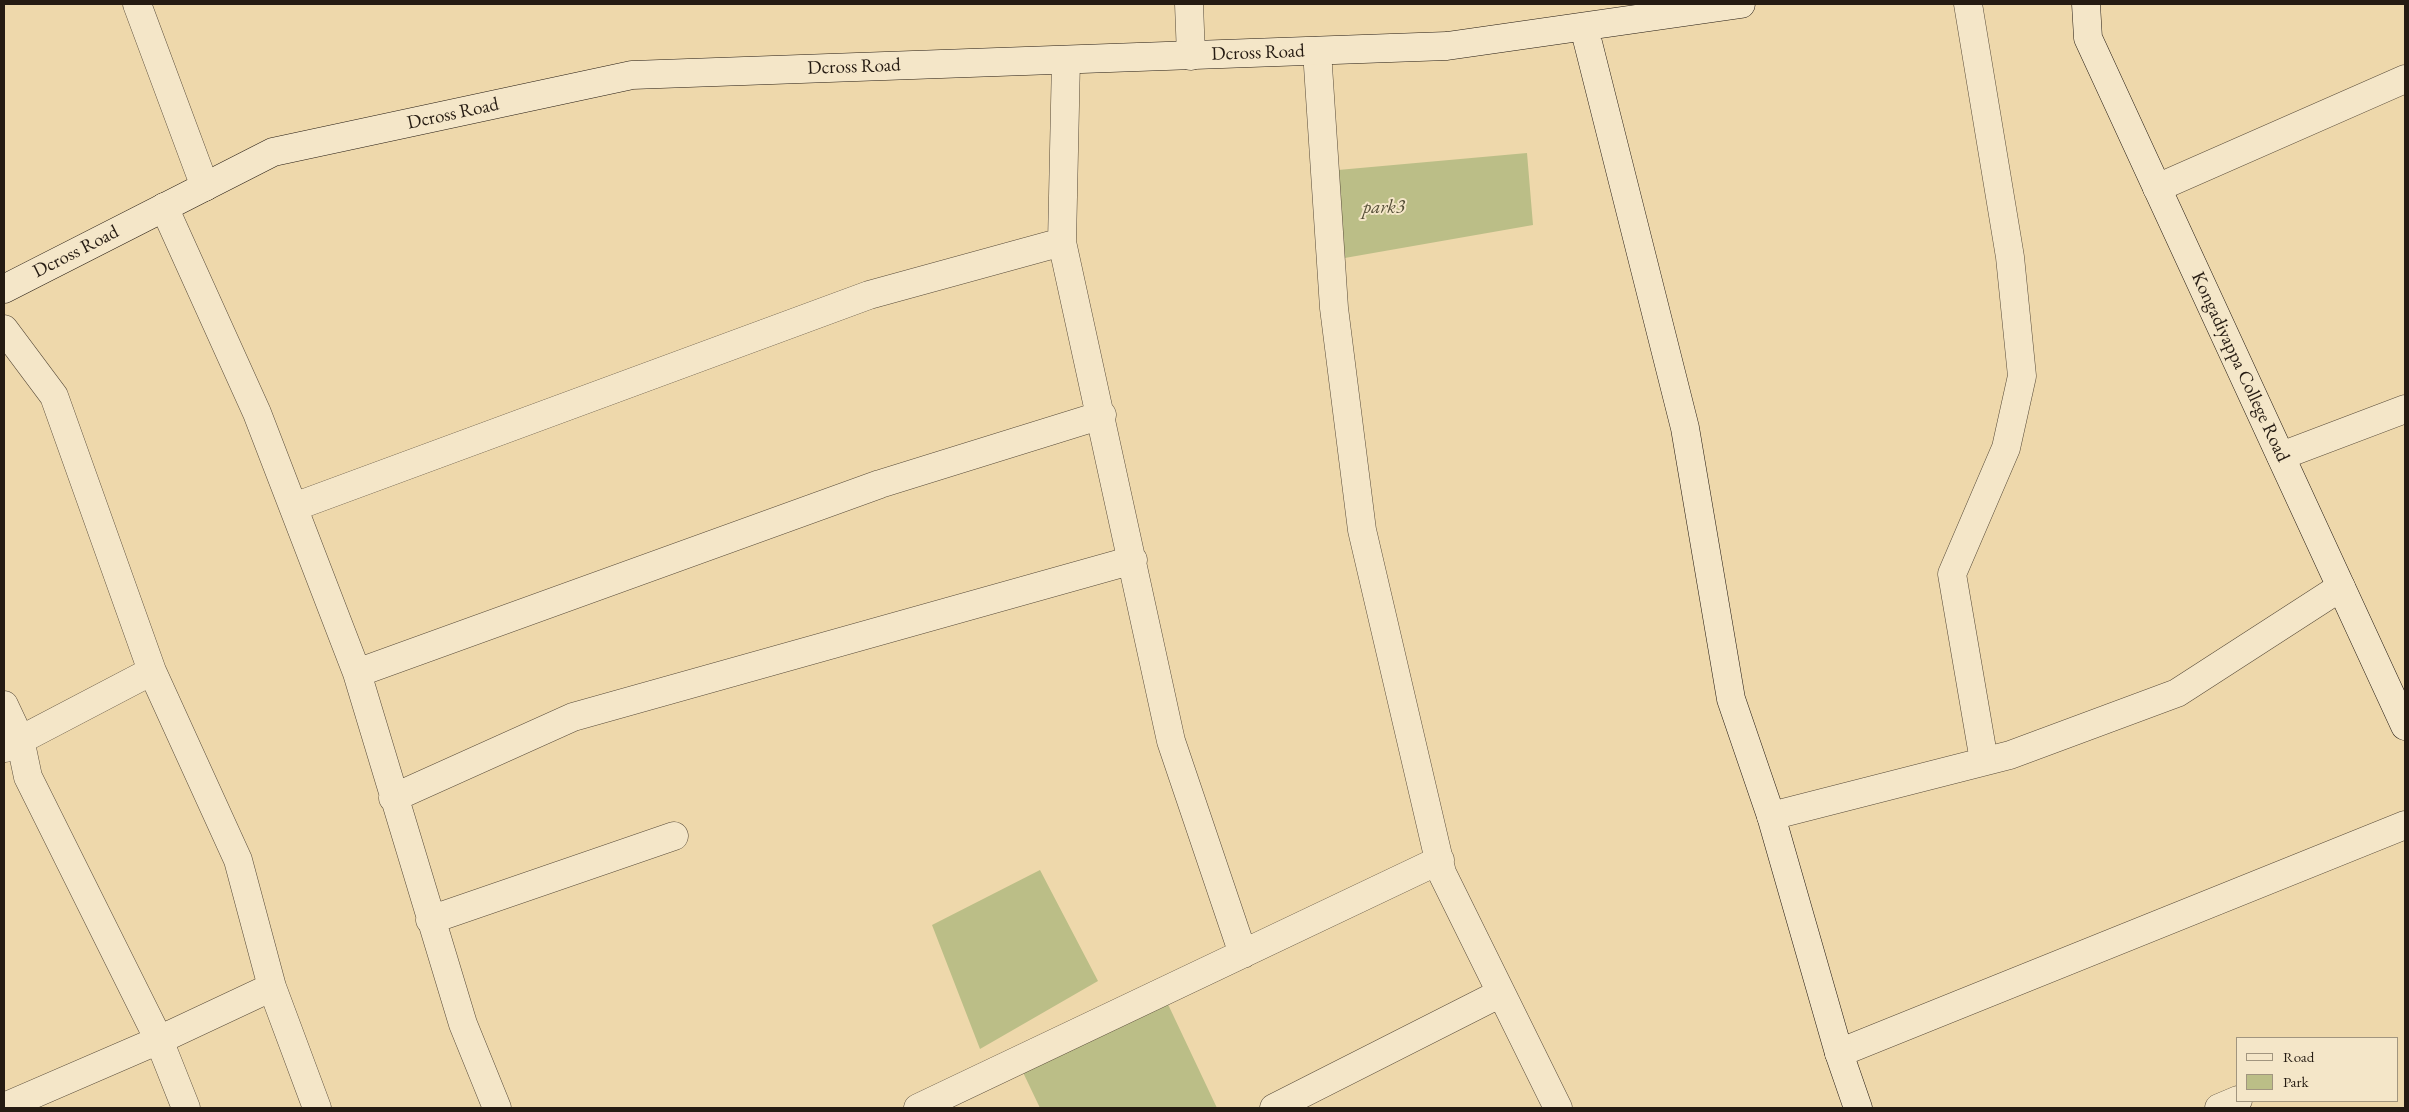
<!DOCTYPE html>
<style>
body{margin:0}
#map{position:relative;width:2409px;height:1112px;overflow:hidden;background:#eed8ab;font-family:"EB Garamond",serif}
canvas{display:block}
.frame{position:absolute;inset:0;border:5px solid #251b12;pointer-events:none}
.legend{position:absolute;left:2236px;top:1037px;width:162px;height:65px;box-sizing:border-box;background:#f4e6c8;border:1px solid #a1957f;margin:0;padding:6px 9px;list-style:none;font-size:15px;color:#251b12}
.legend li{display:flex;align-items:center;gap:10px;height:25px}
.legend b{width:25px;border:1px solid #a1957f}
</style>
<div id="map">
<canvas width="2409" height="1112"></canvas>
<div class="frame"></div>
<ul class="legend">
<li><b style="height:6px;background:#f4e6c8"></b>Road</li>
<li><b style="height:14px;background:#bbbe87"></b>Park</li>
</ul>
</div>
<script>
const g = document.querySelector('canvas').getContext('2d');
g.lineJoin = 'round';
function paint(path, color) {
  g.fillStyle = color;
  g.fill(path, 'evenodd');
}
function stroke(path, color, width, dash) {
  g.strokeStyle = color;
  g.lineWidth = width;
  g.lineCap = dash ? 'butt' : 'round';
  g.setLineDash(dash || []);
  g.stroke(path);
}
function write(font, color, halo, rows, align = 'center') {
  g.font = font + ' "EB Garamond",serif';
  g.lineWidth = 4;
  g.setLineDash([]);
  g.textBaseline = 'middle';
  g.strokeStyle = halo;
  g.fillStyle = color;
  for (const [text, x, y, turn = 0] of rows) {
    g.save();
    g.translate(x, y);
    g.rotate((+turn || 0) * Math.PI / 180);
    g.textAlign = isNaN(turn) ? turn : align;
    if (halo) g.strokeText(text, 0, 0);
    g.fillText(text, 0, 0);
    g.restore();
  }
}
paint(new Path2D(`
 M 1527,153 L 1533,225 L 1339,259 L 1338,170 Z
 M 1040,870 L 1098,981 L 980,1049 L 932,925 Z
 M 1165,998 L 1217,1108 L 1040,1108 L 1019,1064 Z`), '#bbbe87');
const street = new Path2D(`
 M 137,4 L 205,187
 M 1189,4 L 1191,56
 M 1968,4 L 2010,257 L 2022,376 L 2006,448 L 1952,574 L 1984,761
 M 1317,51 L 1334,308 L 1362,530 L 1442,873 L 1558,1108
 M 1066,60 L 1062,242 L 1171,741 L 1243,954
 M 2157,188 L 2405,79
 M 164,207 L 257,413 L 357,673 L 463,1024 L 497,1108
 M 4,329 L 54,396 L 152,671 L 238,860 L 272,987 L 317,1108
 M 2281,456 L 2405,409
 M 294,507 L 869,295 L 1062,242
 M 357,673 L 880,484 L 1102,415
 M 4,705 L 20,739 L 28,777 L 159,1040 L 186,1108
 M 5,748 L 152,671
 M 393,798 L 573,717 L 1133,560
 M 1771,816 L 2010,755 L 2177,693 L 2341,587
 M 430,920 L 674,836
 M 1839,1053 L 2405,825
 M 4,1107 L 159,1040 L 272,987
 M 918,1108 L 1440,860
 M 1274,1108 L 1501,993
 M 2219,1108 L 2238,1100`);
const secondary = new Path2D(`
 M 2086,4 L 2088,38 L 2405,726
 M 1584,27 L 1685,428 L 1731,699 L 1771,816 L 1839,1053 L 1858,1108
 M 4,289 L 273,152 L 632,75 L 1447,46 L 1741,4`);
stroke(street, '#574a38', 29);
stroke(secondary, '#251b12', 29);
stroke(street, '#f4e6c8', 28);
stroke(secondary, '#f4e6c8', 28);
write('19px', '#251b12', '#f4e6c8', [
 ["Dcross Road",1258,53,-2],
 ["Dcross Road",854,67,-2],
 ["Dcross Road",453,114,-12],
 ["Dcross Road",76,252,-27],
 ["Kongadiyappa College Road",2240,367,65]
]);
write('italic 19px', '#524c35', '#f4e6c8', [
 ["park3",1384,208]
]);
</script>
